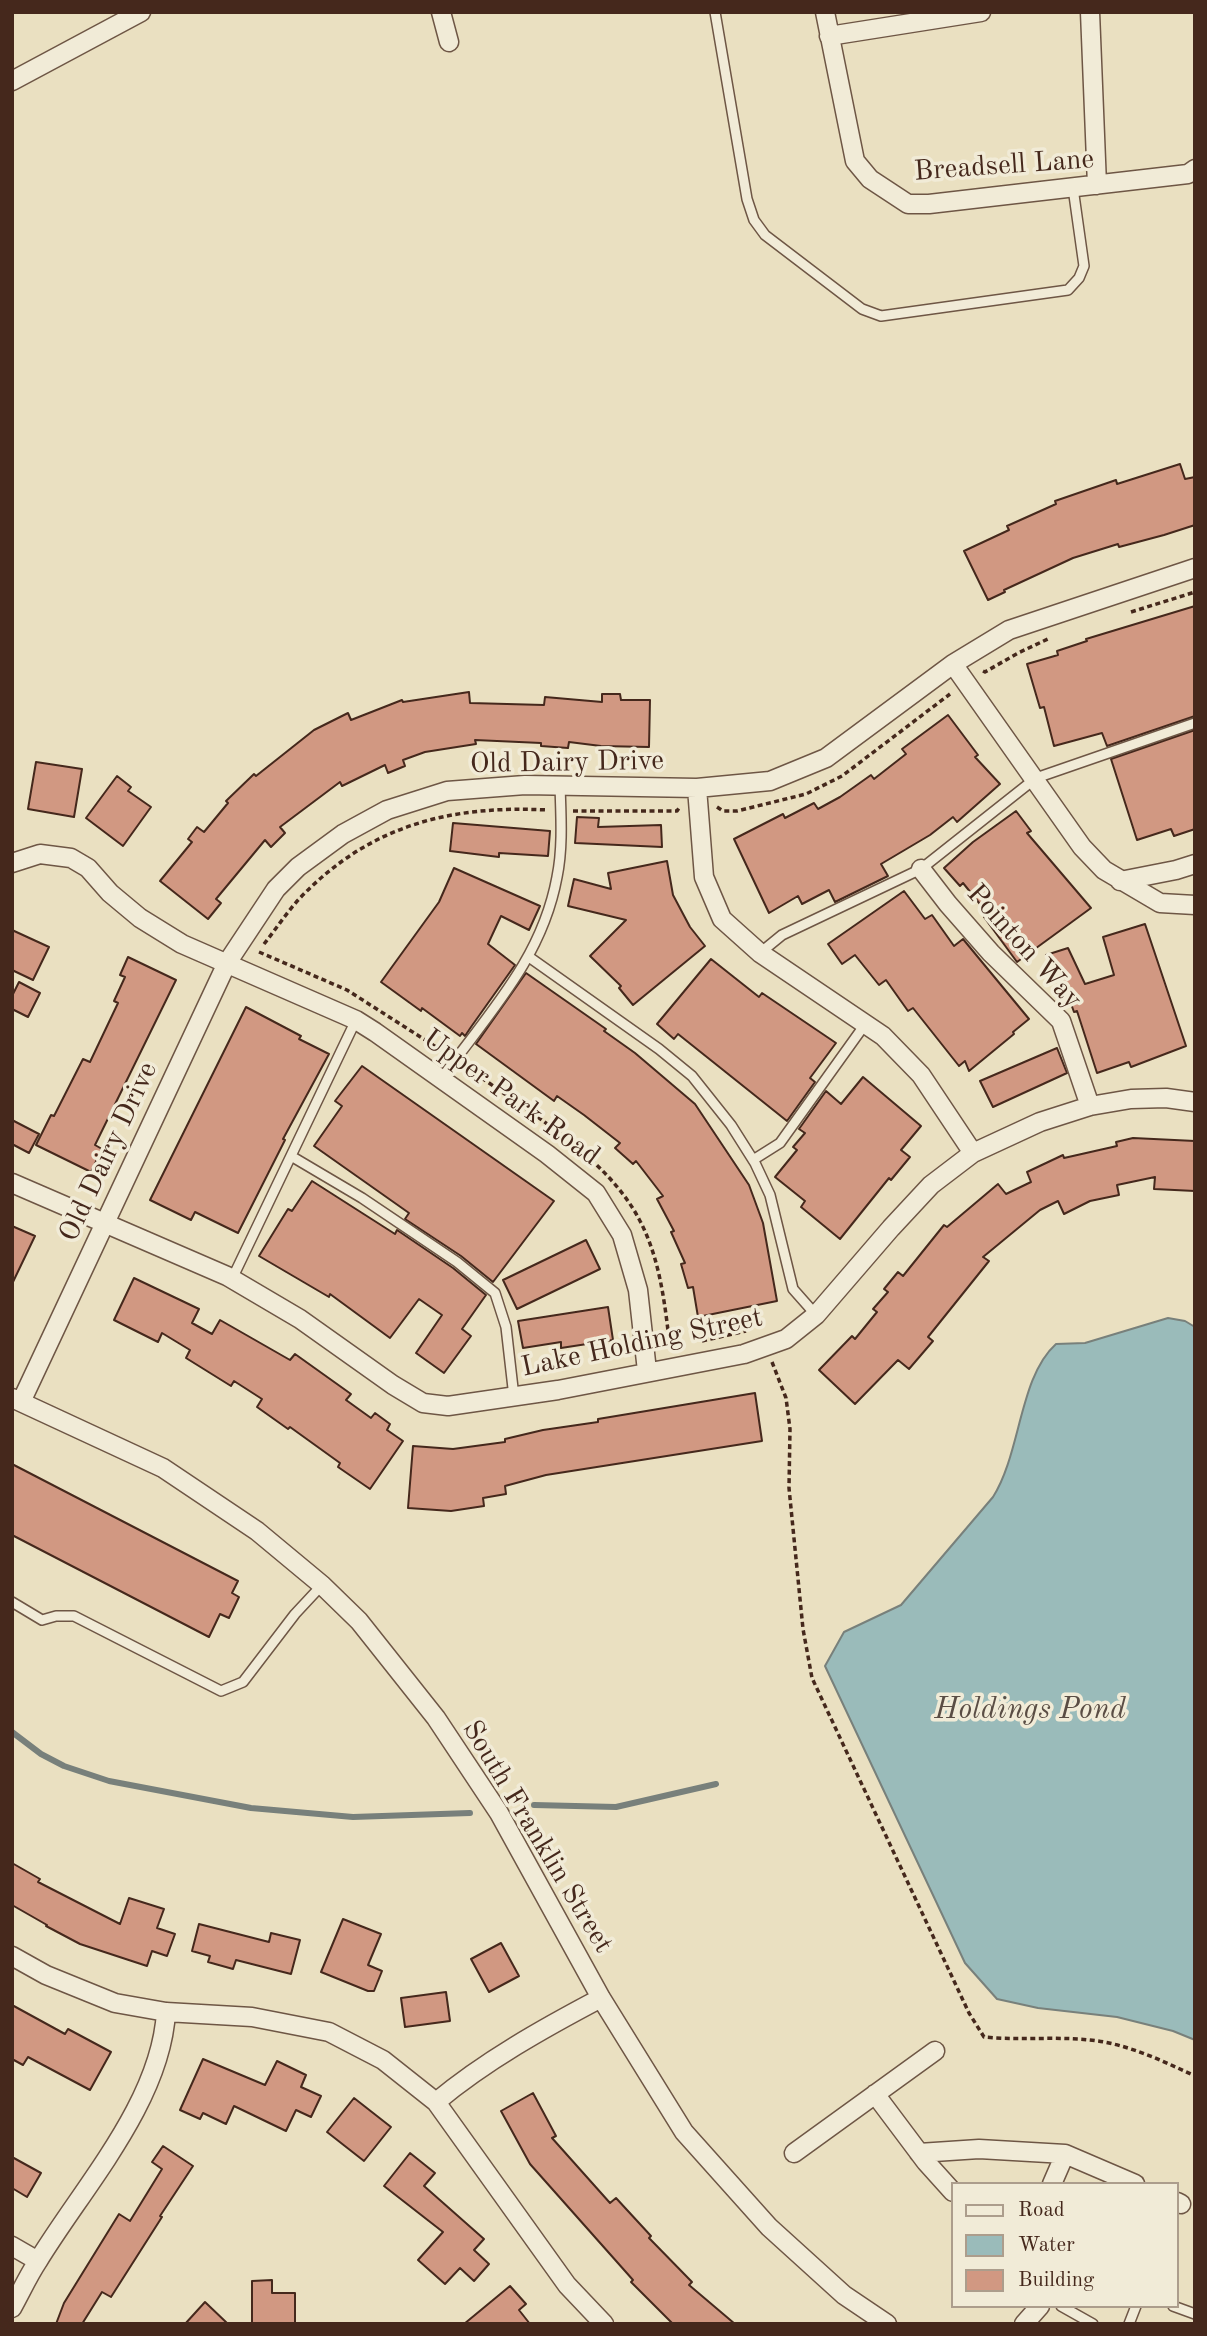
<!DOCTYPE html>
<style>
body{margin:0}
#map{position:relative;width:1207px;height:2336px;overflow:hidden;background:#eae0c1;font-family:"Old Standard TT",serif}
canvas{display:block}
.frame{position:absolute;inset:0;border:14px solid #45281c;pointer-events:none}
.legend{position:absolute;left:951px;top:2182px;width:228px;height:126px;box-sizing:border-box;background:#f1ebd7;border:2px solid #ac9d8c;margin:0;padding:9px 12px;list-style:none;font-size:21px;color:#45281c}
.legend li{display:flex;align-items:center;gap:14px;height:35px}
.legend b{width:35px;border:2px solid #ac9d8c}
</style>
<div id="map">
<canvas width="1207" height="2336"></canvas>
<div class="frame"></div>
<ul class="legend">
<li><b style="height:9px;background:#f1ebd7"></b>Road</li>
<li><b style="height:19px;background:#9abbba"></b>Water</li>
<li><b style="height:19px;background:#d19882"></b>Building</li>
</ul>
</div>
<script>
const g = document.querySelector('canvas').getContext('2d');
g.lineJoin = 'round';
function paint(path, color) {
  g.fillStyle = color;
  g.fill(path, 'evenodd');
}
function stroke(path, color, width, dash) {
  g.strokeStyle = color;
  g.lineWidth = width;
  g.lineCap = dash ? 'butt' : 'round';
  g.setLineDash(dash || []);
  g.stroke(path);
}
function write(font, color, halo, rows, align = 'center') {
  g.font = font + ' "Old Standard TT",serif';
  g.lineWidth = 7;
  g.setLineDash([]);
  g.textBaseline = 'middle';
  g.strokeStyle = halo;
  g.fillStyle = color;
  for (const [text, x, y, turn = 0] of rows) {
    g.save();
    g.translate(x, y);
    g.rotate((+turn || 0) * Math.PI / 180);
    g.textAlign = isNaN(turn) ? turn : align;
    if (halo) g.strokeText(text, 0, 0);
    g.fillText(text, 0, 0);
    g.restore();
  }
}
const water = new Path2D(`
 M 1168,1318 L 1185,1321 L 1195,1327 L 1195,2040 L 1173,2031 L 1117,2017 L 1038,2008 L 997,1999 L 965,1963 L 825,1666 L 844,1632 L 901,1605 L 993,1497 C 1021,1453 1019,1377 1056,1344 L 1085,1343 Z`);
paint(water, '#9abbba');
stroke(water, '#78807b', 2);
stroke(new Path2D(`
 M 12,1732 L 41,1754 L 64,1766 L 109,1781 L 251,1808 L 353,1817 L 470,1813
 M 534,1805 L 616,1807 L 716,1784`), '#78807b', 6);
const building = new Path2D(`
 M 1180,464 L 1185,479 L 1195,477 L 1195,525 L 1164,535 L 1119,547 L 1118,544 L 1073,558 L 1004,590 L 1005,592 L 988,600 L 964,551 L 1009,530 L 1007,526 L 1056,504 L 1055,501 L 1116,480 L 1117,484 Z
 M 1195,606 L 1195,716 L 1107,746 L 1102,733 L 1054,746 L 1044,707 L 1040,708 L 1027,664 L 1058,655 L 1057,651 L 1087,641 L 1086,639 Z
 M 469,692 L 470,703 L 544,705 L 545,697 L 602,702 L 602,694 L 620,694 L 621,700 L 650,700 L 649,747 L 601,746 L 569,742 L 568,748 L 541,746 L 541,743 L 475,740 L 476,744 L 425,752 L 403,760 L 405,766 L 388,773 L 385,765 L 342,786 L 340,782 L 280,827 L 285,833 L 271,847 L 265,840 L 216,899 L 221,903 L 208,919 L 160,881 L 192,842 L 188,839 L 197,827 L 204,832 L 228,803 L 226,801 L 254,774 L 256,776 L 314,730 L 348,713 L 351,720 L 402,700 L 403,702 Z
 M 948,715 L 978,755 L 975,757 L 1000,784 L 957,822 L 953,817 L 930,835 L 881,864 L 888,876 L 835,902 L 829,890 L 802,904 L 798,896 L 769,913 L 734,839 L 783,814 L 785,818 L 814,803 L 818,809 L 840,797 L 871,775 L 874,779 L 906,754 L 902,749 Z
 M 1195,730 L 1195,829 L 1174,836 L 1171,829 L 1137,840 L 1111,759 Z
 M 36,762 L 82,769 L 74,817 L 28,809 Z
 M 117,776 L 131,787 L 128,791 L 151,807 L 123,846 L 86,818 Z
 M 1016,811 L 1031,831 L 1027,833 L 1091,908 L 1017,962 L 984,917 L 988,914 L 963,883 L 960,886 L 944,868 L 973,842 Z
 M 577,817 L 599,818 L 598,827 L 661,825 L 662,847 L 575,843 Z
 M 453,823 L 550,831 L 548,856 L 499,853 L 499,857 L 450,851 Z
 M 667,861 L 673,895 L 690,927 L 705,946 L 633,1005 L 619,988 L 621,986 L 590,956 L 626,920 L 568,906 L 574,879 L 611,889 L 608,873 Z
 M 454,868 L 540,906 L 529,930 L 501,916 L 488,944 L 515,965 L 471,1027 L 465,1036 L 462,1033 L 460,1036 L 422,1008 L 421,1011 L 381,982 L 439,902 Z
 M 904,891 L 925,919 L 932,915 L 954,946 L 963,939 L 1029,1019 L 1013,1032 L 1014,1034 L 969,1071 L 965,1061 L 959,1066 L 913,1008 L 908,1011 L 886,980 L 879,985 L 855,955 L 842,964 L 828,944 Z
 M 1145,924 L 1186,1046 L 1131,1067 L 1129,1062 L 1097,1073 L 1077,1011 L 1074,1012 L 1062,979 L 1059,981 L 1046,955 L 1068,948 L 1085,984 L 1114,975 L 1103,937 Z
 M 12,930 L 49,947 L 33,980 L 12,970 Z
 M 128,957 L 176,980 L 95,1145 L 102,1149 L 91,1172 L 36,1145 L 51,1115 L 54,1116 L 83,1059 L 90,1062 L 118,1003 L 114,1001 L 125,977 L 120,975 Z
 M 711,959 L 759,997 L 762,993 L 836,1043 L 810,1078 L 815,1082 L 787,1121 L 678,1034 L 674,1039 L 657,1024 Z
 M 526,973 L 606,1029 L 604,1031 L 635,1053 L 695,1104 L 749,1185 L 763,1223 L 777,1301 L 698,1317 L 693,1287 L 688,1288 L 681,1264 L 685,1263 L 671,1232 L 674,1231 L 657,1199 L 663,1196 L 636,1161 L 633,1164 L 615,1148 L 620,1143 L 584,1115 L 557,1096 L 554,1101 L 476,1044 Z
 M 19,982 L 40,993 L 28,1017 L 12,1009 L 12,996 Z
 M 246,1007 L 301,1036 L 299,1039 L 329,1054 L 283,1139 L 285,1140 L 238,1233 L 195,1212 L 191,1220 L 150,1200 Z
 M 1057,1048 L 1067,1073 L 993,1107 L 980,1081 Z
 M 362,1066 L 554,1201 L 493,1282 L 461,1256 L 405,1219 L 409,1213 L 314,1146 L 342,1106 L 335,1101 Z
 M 863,1077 L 921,1126 L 901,1150 L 910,1157 L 891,1180 L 889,1178 L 840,1239 L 801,1207 L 805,1201 L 775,1177 L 797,1150 L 793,1147 L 805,1133 L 799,1129 L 826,1091 L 841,1104 Z
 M 12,1120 L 39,1134 L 29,1153 L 12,1144 Z
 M 1133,1138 L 1195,1141 L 1195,1191 L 1154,1189 L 1155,1177 L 1117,1185 L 1119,1195 L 1090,1201 L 1064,1214 L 1058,1201 L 1040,1210 L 983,1257 L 989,1261 L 928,1337 L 933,1341 L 909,1369 L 898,1360 L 855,1404 L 819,1370 L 852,1336 L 855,1339 L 877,1312 L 873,1309 L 888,1292 L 884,1289 L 898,1272 L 903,1276 L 944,1225 L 947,1227 L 998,1184 L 1006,1194 L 1031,1182 L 1027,1172 L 1063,1155 L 1064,1158 L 1117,1146 L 1116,1142 Z
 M 312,1181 L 395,1234 L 397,1230 L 453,1268 L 486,1295 L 462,1329 L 471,1336 L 444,1373 L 416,1353 L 442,1315 L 419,1299 L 390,1338 L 330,1294 L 329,1297 L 259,1256 L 288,1209 L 292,1211 Z
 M 12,1226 L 35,1236 L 12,1284 Z
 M 586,1240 L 600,1269 L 517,1309 L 503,1280 Z
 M 134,1278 L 199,1309 L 192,1323 L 212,1334 L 220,1320 L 290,1360 L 295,1354 L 351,1394 L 346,1400 L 371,1418 L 375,1413 L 390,1424 L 387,1430 L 403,1441 L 370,1489 L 338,1467 L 340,1463 L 290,1427 L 288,1429 L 257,1407 L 262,1399 L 234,1381 L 231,1386 L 186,1358 L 190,1350 L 162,1333 L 158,1342 L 114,1320 Z
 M 608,1307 L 613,1340 L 561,1348 L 561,1342 L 523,1348 L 518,1321 Z
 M 755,1393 L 762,1441 L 546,1475 L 505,1486 L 506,1494 L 483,1498 L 484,1506 L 451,1511 L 408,1508 L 413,1446 L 453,1449 L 505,1442 L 505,1439 L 543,1430 L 598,1422 L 598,1419 Z
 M 12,1464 L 238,1581 L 232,1593 L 239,1597 L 229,1618 L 220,1614 L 209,1637 L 12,1535 Z
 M 12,1863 L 40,1879 L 38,1882 L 120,1924 L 129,1898 L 164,1909 L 157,1928 L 175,1934 L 167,1956 L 152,1951 L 147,1966 L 80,1944 L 46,1926 L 47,1925 L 12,1905 Z
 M 343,1919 L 381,1934 L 368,1965 L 382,1971 L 374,1991 L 368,1991 L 321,1972 Z
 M 199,1924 L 269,1942 L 271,1933 L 300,1940 L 291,1974 L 236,1960 L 233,1969 L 208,1962 L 210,1956 L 192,1951 Z
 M 501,1943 L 519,1976 L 489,1992 L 471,1959 Z
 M 446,1992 L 450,2021 L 405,2027 L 401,1998 Z
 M 12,2005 L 65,2034 L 68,2029 L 111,2052 L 90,2090 L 28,2057 L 23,2065 L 12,2059 Z
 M 203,2059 L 265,2085 L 277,2061 L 306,2075 L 301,2087 L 321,2096 L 311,2117 L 296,2110 L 286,2131 L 234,2106 L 226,2124 L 203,2113 L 200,2119 L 180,2110 Z
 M 533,2093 L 556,2136 L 552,2138 L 610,2203 L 616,2198 L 651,2236 L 649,2238 L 692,2282 L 689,2285 L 735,2324 L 673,2324 L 631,2282 L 633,2280 L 530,2164 L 501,2111 Z
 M 354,2098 L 391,2127 L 364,2161 L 327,2132 Z
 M 163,2146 L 193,2166 L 160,2216 L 162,2217 L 111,2297 L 102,2292 L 82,2324 L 56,2324 L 64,2303 L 119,2214 L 130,2221 L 162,2169 L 152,2162 Z
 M 410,2153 L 435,2173 L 424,2186 L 484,2239 L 474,2250 L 489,2264 L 474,2281 L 460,2268 L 445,2284 L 418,2260 L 443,2232 L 384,2186 Z
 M 12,2157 L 41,2173 L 27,2197 L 12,2188 Z
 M 272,2280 L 272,2293 L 295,2293 L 295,2324 L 252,2324 L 252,2281 Z
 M 510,2286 L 526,2304 L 519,2310 L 530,2324 L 464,2324 Z
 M 205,2302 L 228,2324 L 185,2324 Z`);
paint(building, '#d19882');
stroke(building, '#45281c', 2);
const lane = new Path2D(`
 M 715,12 L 747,199 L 754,220 L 765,235 L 862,309 L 881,316 L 1068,290 L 1079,278 L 1084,266 L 1073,188
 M 760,953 L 782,935 L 921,869 L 1036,778 L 1195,723
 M 529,957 L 659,1049 L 692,1076 L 731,1125 L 755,1163 L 770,1195 L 793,1289 L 816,1315
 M 441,1079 C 488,1014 542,959 557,877 C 563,848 561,816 560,786
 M 291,1156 L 362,1198 L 457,1262 L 495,1293 L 506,1327 L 514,1397
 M 753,1160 L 780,1143 L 866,1023
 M 232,1279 L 356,1020
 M 12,1602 L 42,1620 L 56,1616 L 74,1616 L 221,1691 L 243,1682 L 295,1614 L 322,1585
 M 1061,2306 L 1093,2324
 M 1173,2306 L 1195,2314
 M 1129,2324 L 1136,2306`);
const street = new Path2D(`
 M 441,12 L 449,42
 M 825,12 L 855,161 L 870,179 L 908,204 L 929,204 L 1188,174 L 1195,169
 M 1090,12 L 1097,185
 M 829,36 L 981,12
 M 12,81 L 141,12
 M 953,664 L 1082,847 L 1104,870 L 1160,903 L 1195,905
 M 697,788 L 704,877 L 722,919 L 760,953 L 883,1036 L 921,1075 L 973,1153
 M 12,863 L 40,854 L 71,858 L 88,868 L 110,893 L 140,918 L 182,944 L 356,1020 L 375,1032 L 547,1154 L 596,1193 L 622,1235 L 638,1290 L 647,1371
 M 921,869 L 948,904 L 991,953 L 1061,1021 L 1090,1106
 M 1120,881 L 1176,870 L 1195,864
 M 12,1183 L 227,1276 L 300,1319 L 393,1385 L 423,1403 L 448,1406 L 558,1390 L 744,1354 L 786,1339 L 816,1315 L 891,1228 L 931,1185 L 973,1153 L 1040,1122 L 1090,1106 L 1131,1099 L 1166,1098 L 1195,1102
 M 12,1398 L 163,1468 L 257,1531 L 322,1585 L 359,1621 L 436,1718 L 499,1813 L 601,1998 L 684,2132 L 769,2227 L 844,2295 L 887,2324
 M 21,1402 L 227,963 L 276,889 L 298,867 L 343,834 L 387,810 L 447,791 L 525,785 L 697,788 L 770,781 L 826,758 L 953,664 L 1009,630 L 1195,568
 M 12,1956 L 46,1975 L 115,2003 L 166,2012 L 252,2017 L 329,2032 L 383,2060 L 436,2102 L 567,2285 L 604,2324
 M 875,2094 L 926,2162 L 953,2192
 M 436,2102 C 485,2061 544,2028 601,1998
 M 794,2153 L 935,2051
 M 919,2153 L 979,2149 L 1065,2154 L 1135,2184
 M 1052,2184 L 1065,2154
 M 1177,2202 L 1181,2204
 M 12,2246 L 38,2261
 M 12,2308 C 21,2292 28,2276 38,2261 C 83,2187 161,2102 166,2012
 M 1024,2324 L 1040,2306`);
stroke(lane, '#6e5645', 12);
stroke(street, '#6e5645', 21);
stroke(new Path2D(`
 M 1131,612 L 1195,592
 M 983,671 L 985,672 L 1018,653 L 1050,638
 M 717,807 L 723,811 L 737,811 L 806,794 L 842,776 L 950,694
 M 573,811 L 677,811 L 679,808
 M 264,944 C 276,929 287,912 300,898 C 370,825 450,805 548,810
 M 259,952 L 347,990 L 444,1052
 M 468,1068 C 525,1110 605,1155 639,1219 C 660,1258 665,1304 670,1348 L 674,1347
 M 702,1341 L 746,1331
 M 772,1362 L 786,1398 L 790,1429 L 789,1488 L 803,1629 L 812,1678 L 969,2013 L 984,2037 C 1024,2041 1065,2035 1104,2042 C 1136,2048 1165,2062 1195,2076`), '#45281c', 3.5, [5, 3.5]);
stroke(lane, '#f1ebd7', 9);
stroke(street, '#f1ebd7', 18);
write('28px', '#45281c', '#f1ebd7', [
 ["Breadsell Lane",1004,166,-4],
 ["Old Dairy Drive",567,763,-1],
 ["Pointon Way",1024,947,48],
 ["Upper Park Road",511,1098,36],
 ["Old Dairy Drive",109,1152,-65],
 ["Lake Holding Street",642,1343,-12],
 ["South Franklin Street",537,1837,59]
]);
write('italic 30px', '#5a4d44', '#f1ebd7', [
 ["Holdings Pond",1030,1710]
]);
</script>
